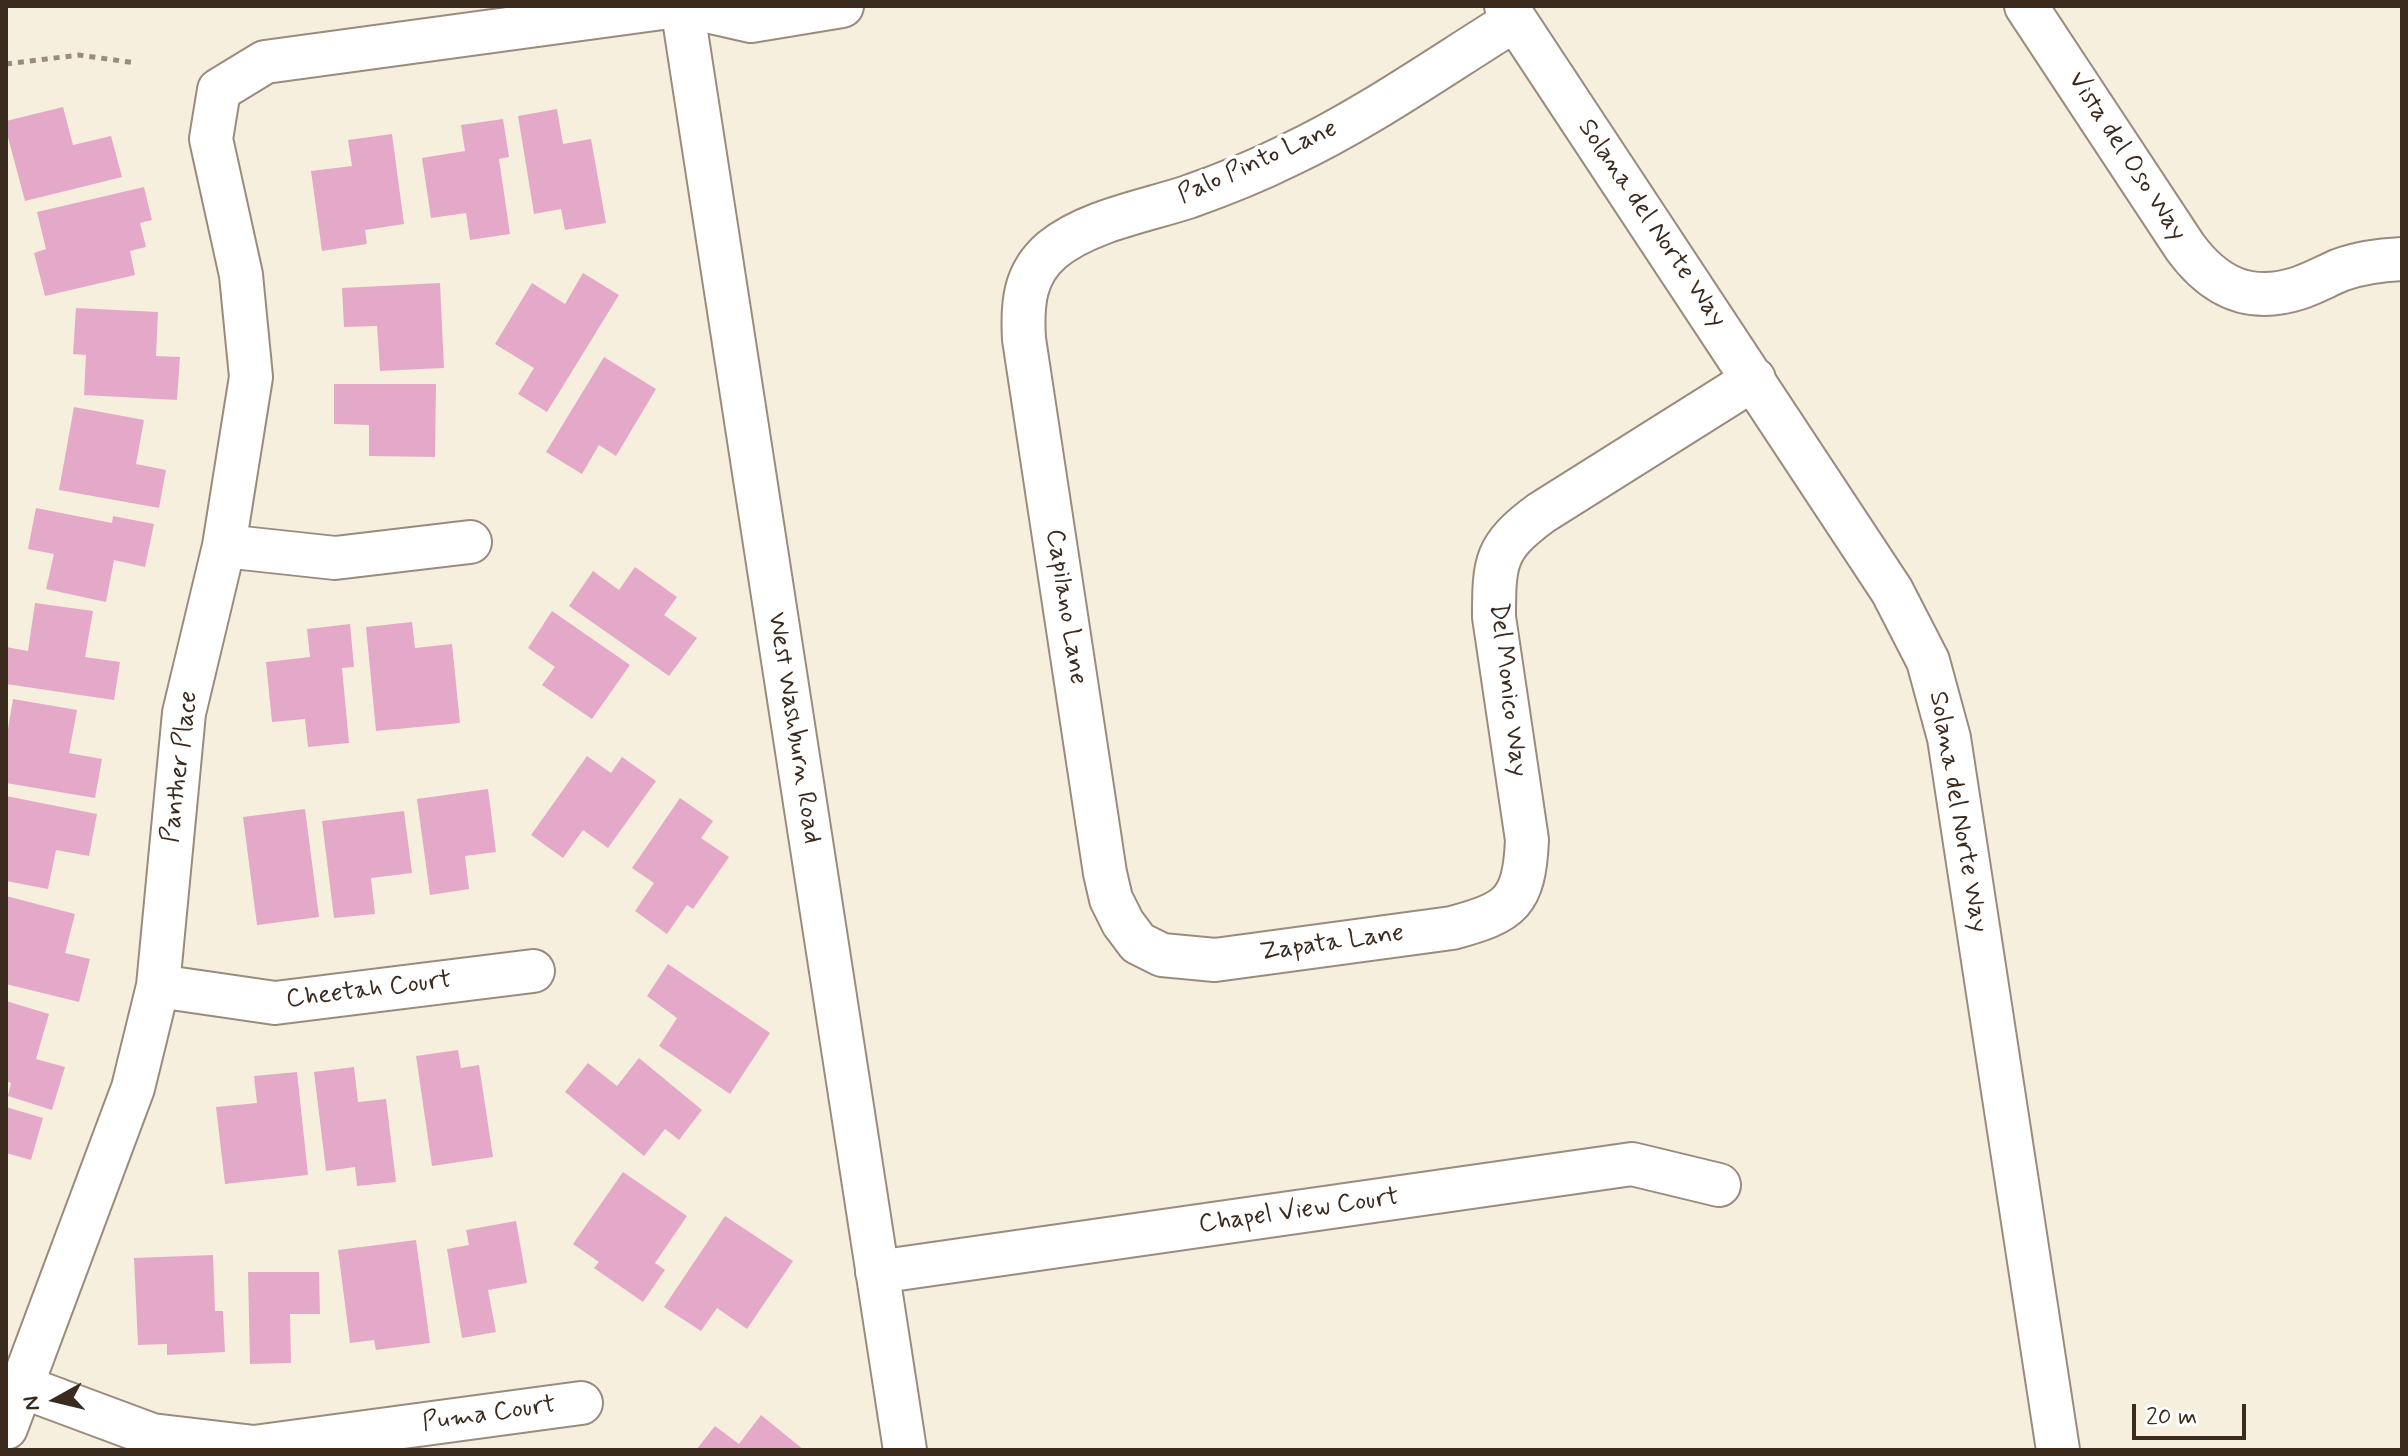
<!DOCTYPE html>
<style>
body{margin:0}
#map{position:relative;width:2408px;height:1456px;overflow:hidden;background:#f7efde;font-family:Mynerve,sans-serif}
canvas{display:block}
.frame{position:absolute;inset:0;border:8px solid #3b2a1e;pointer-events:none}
.north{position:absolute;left:16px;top:1360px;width:80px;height:80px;-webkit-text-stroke:6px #fff;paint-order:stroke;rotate:262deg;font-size:22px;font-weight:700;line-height:32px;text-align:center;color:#3b2a1e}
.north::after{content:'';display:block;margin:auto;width:28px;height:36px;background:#3b2a1e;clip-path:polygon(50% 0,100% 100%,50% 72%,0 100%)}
.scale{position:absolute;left:2132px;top:1404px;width:114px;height:36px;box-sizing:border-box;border:4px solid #3b2a1e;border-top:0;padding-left:10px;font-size:24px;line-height:28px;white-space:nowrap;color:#3b2a1e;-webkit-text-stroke:6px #fff;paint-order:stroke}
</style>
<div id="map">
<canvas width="2408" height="1456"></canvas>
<div class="frame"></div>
<div class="north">N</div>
<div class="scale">20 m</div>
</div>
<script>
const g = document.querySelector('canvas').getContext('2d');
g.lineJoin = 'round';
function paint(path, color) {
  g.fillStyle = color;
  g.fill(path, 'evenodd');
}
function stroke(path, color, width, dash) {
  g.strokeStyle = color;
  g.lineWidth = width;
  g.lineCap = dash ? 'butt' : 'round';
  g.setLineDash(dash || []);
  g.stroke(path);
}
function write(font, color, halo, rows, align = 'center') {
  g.font = font + ' Mynerve,sans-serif';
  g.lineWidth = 8;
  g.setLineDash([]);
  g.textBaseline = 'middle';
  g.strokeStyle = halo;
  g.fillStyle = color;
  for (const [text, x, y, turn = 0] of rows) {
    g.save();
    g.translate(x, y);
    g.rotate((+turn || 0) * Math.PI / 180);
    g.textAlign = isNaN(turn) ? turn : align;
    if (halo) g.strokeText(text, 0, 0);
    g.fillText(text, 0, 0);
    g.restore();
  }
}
paint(new Path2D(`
 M 63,107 L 73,145 L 111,136 L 122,177 L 25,201 L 6,130 L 6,121 Z
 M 557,109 L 563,144 L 591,139 L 606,223 L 565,230 L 561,209 L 534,214 L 518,116 Z
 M 503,119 L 509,157 L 499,159 L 510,234 L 470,240 L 466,213 L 431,218 L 422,158 L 465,151 L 461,125 Z
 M 392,134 L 404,224 L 365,230 L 367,244 L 322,251 L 311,171 L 352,166 L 348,140 Z
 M 144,187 L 152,220 L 140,223 L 146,247 L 130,251 L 135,275 L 45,296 L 34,253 L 46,249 L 37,212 Z
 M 583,273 L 619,295 L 547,412 L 518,394 L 534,368 L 495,344 L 532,283 L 565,304 Z
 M 440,283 L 444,368 L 380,371 L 377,326 L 344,327 L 342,288 Z
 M 76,308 L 158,312 L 156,356 L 180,357 L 177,400 L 84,395 L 86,355 L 73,354 Z
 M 604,357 L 656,389 L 616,456 L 599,445 L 582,474 L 546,452 Z
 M 334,384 L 436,384 L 435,457 L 369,456 L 369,425 L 334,424 Z
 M 74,407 L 144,420 L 136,464 L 166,470 L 159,508 L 59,490 Z
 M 36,508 L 112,523 L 113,516 L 154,524 L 145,567 L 114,560 L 106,602 L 46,589 L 54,554 L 28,549 Z
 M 635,567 L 677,597 L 664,615 L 697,638 L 669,676 L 569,606 L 593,571 L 619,590 Z
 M 35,603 L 93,611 L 85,657 L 120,662 L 114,700 L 6,684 L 6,647 L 28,651 Z
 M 552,611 L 630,665 L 592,719 L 542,685 L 555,667 L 528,648 Z
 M 412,622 L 415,648 L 452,644 L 460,723 L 376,731 L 366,627 Z
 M 350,624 L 354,667 L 342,668 L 349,743 L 308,747 L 305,719 L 272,722 L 266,662 L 310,657 L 307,629 Z
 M 13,699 L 77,710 L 69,753 L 102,759 L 95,798 L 6,783 L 6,741 Z
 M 587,756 L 611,773 L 622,757 L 656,781 L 608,848 L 583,830 L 563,858 L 531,835 Z
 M 488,789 L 496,852 L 465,856 L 469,889 L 430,895 L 417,799 Z
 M 6,796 L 97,814 L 89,856 L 56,850 L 48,889 L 6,881 Z
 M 680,798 L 713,821 L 701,838 L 729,857 L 693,909 L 687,905 L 667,934 L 635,911 L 654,883 L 632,868 Z
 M 305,809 L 319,917 L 257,925 L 243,817 Z
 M 404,811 L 412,873 L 371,878 L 375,914 L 334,918 L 322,821 Z
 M 6,896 L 75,914 L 65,953 L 90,959 L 79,1002 L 6,984 Z
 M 668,964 L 770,1033 L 730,1094 L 659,1046 L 677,1018 L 647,996 Z
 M 6,1001 L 49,1014 L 36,1059 L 65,1067 L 52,1110 L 8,1096 L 11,1083 L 6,1081 Z
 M 458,1050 L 461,1068 L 479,1065 L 493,1157 L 432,1166 L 416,1056 Z
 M 639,1058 L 702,1110 L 679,1140 L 665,1129 L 644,1156 L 565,1092 L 588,1063 L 617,1086 Z
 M 354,1067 L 358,1102 L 386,1099 L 396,1182 L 357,1186 L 355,1167 L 326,1171 L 314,1072 Z
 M 297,1072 L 308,1175 L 225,1184 L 216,1107 L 257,1103 L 254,1076 Z
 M 6,1107 L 43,1118 L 31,1160 L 6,1153 Z
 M 623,1172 L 687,1216 L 655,1263 L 665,1270 L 643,1302 L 594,1268 L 599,1262 L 573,1244 Z
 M 725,1216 L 793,1261 L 747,1329 L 717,1308 L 701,1331 L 664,1307 Z
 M 516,1221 L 527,1283 L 488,1290 L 496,1332 L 462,1338 L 447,1249 L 469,1245 L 466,1230 Z
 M 416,1240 L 430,1343 L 376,1350 L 374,1340 L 350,1343 L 338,1250 Z
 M 213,1255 L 215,1311 L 223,1311 L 225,1352 L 167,1355 L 167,1344 L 138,1345 L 134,1258 Z
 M 248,1272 L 319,1272 L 320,1314 L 290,1314 L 291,1363 L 250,1364 Z
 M 761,1415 L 804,1450 L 696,1450 L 715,1426 L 739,1444 Z`), '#e4a9c9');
const minor = new Path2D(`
 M 682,6 L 905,1450
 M 685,6 L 751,21 L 842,6
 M 1506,6 L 1892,591 L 1928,661 L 1949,738 L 2058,1450
 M 2026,6 L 2185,247 C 2215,288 2250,304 2299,288 C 2314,283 2326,276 2340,270 C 2359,263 2382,260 2402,259
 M 1515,20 C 1442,65 1366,119 1289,155 C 1257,171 1222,185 1188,197 C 1145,211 1087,221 1052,250 C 1024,274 1022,304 1024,339 L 1105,873 L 1111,899 L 1123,923 L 1138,943 L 1162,955 L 1215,960 L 1452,928 C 1511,912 1524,903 1527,840 L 1494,617 C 1494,561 1495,547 1541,513 L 1754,379
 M 224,546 L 335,558 L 470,542
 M 158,986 L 275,1003 L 533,971
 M 877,1272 L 1632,1164 L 1719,1185
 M 23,1387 L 152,1435 L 254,1447 L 581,1403
 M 6,1428 L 133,1088 L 158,986 L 184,713 L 224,546 L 251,377 L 241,275 L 211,139 L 219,90 L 265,62 L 677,6`);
stroke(minor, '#998c7e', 46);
stroke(new Path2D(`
 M 6,64 L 79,55 L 136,63`), '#998c7e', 5, [6, 6]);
stroke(minor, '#fff', 42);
write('26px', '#3b2a1e', '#fff', [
 ["Vista del Oso Way",2126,157,57],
 ["Palo Pinto Lane",1258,163,-24],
 ["Solana del Norte Way",1651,224,56],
 ["Capilano Lane",1065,607,81],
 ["Del Monico Way",1507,690,83],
 ["West Washburn Road",793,728,81],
 ["Panther Place",181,767,-83],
 ["Solana del Norte Way",1957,812,80],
 ["Zapata Lane",1332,944,-8],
 ["Cheetah Court",369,991,-7],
 ["Chapel View Court",1299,1212,-8],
 ["Puma Court",489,1415,-8]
]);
</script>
